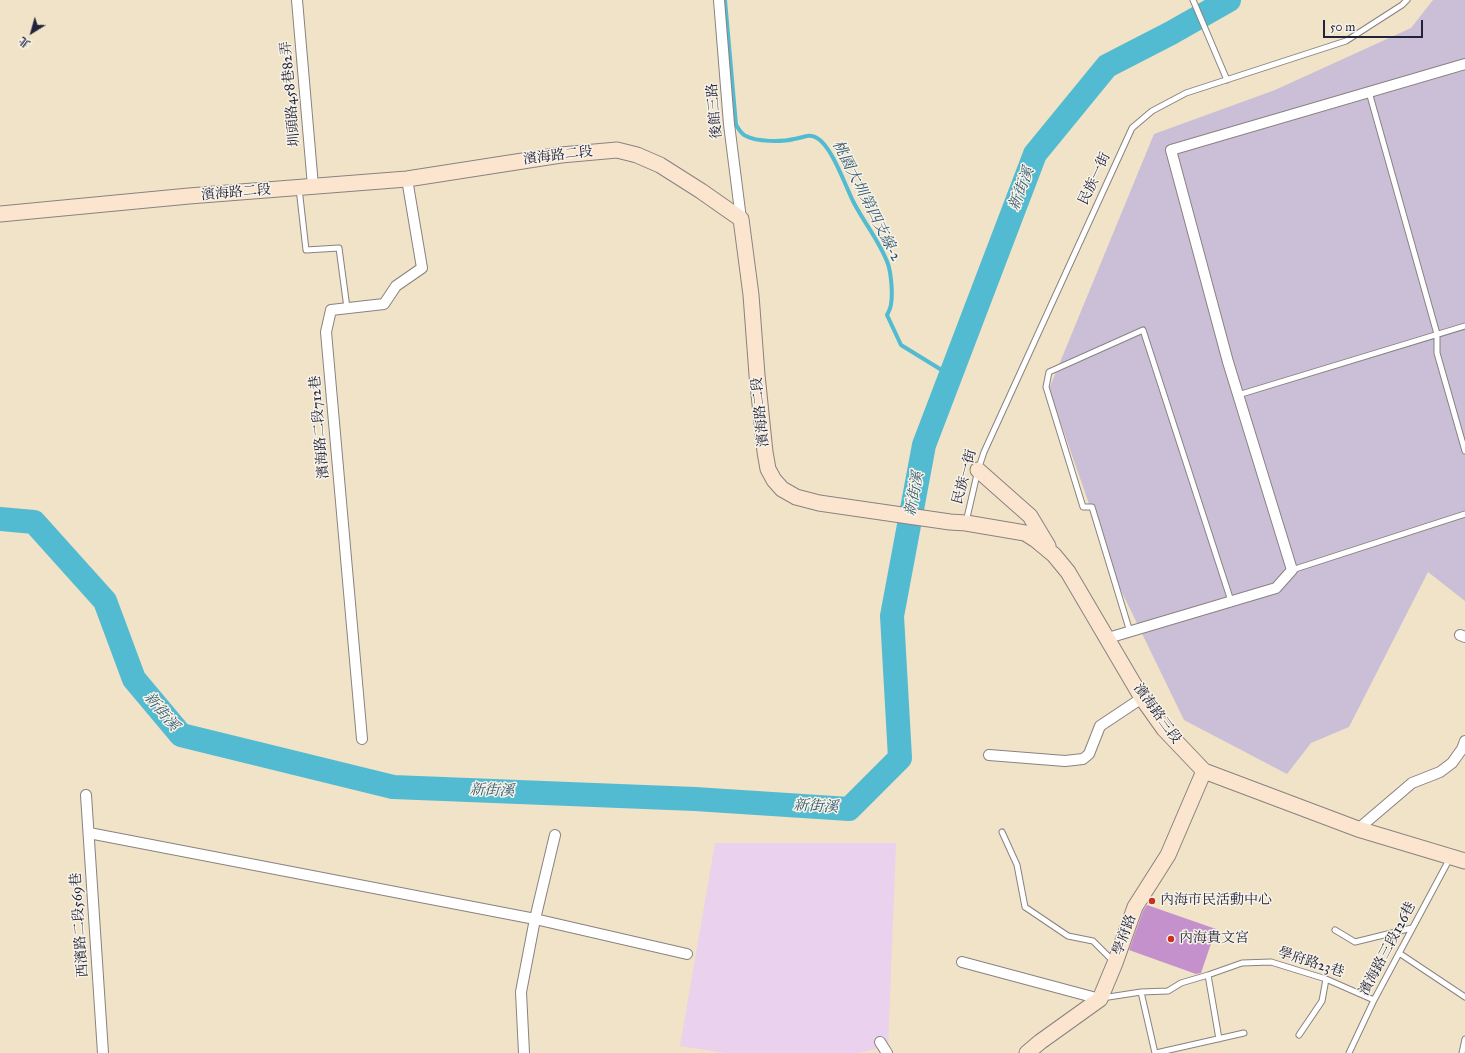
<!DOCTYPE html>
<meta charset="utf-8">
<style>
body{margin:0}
#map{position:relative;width:1465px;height:1053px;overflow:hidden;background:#f0e3c7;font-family:"IM FELL Great Primer","Noto Serif TC",serif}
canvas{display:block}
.north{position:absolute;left:12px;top:12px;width:40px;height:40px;-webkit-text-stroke:3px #f7f3e8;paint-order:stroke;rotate:217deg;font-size:11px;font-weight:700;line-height:16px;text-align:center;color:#22223b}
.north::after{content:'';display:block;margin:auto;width:14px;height:18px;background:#22223b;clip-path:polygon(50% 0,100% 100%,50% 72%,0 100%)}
.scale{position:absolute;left:1323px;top:20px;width:100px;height:18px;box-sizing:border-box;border:2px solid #22223b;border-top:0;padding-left:5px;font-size:12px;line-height:14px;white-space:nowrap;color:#22223b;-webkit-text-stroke:3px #f7f3e8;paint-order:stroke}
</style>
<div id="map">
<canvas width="1465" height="1053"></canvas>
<div class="north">北</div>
<div class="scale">50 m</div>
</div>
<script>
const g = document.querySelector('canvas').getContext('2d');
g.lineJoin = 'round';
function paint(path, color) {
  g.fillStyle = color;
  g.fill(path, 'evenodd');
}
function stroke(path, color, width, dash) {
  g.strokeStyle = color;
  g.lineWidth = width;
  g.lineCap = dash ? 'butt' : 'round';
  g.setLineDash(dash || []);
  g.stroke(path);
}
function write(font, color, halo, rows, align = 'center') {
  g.font = font + ' "IM FELL Great Primer","Noto Serif TC",serif';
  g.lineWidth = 3;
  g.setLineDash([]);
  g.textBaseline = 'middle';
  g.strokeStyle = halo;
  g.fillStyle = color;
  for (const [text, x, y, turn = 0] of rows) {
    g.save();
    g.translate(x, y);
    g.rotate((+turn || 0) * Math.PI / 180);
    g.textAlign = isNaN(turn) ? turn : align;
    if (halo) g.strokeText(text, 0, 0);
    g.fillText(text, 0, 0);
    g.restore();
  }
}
paint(new Path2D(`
 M 715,843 L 896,843 L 888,1046 L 858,1053 L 726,1053 L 680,1046 Z`), '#ead1ed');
paint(new Path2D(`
 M 1433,0 L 1465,0 L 1465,601 L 1428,572 L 1349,727 L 1311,743 L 1287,774 L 1184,720 L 1114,576 L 1049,389 L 1154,134 L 1275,90 L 1411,28 Z`), '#cabfd7');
stroke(new Path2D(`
 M 725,0 L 736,125 C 739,129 741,134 746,136 C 757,142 782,142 794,139 C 802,138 810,133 817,138 C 832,146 846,188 854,203 C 865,224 880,242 888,264 C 891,273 893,294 891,304 C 891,307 889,311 887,315 L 901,345 L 940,369`), '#53bbd1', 4);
stroke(new Path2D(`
 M 0,519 L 34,522 L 105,601 L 134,679 L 181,735 L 393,787 L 695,799 L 849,809 L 900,758 L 892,616 L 924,445 L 1035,154 L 1107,66 L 1171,33 L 1229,0`), '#53bbd1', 24);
paint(new Path2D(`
 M 1147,905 L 1216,929 L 1201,973 L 1196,974 L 1129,950 L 1143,911 Z`), '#c591cd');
const lane = new Path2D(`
 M 1193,0 L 1227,80
 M 1369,92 L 1437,334 L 1437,353 L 1465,451
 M 299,188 L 306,250 L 339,248 L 347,308
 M 1238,395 L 1465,326
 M 966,522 L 978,470 L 984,452 L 1132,128 L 1152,111 L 1186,93 L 1346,41 L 1402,5 L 1407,0
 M 1292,570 L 1465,514
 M 1130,632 L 1092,507 L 1083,507 L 1046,387 L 1049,372 L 1143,330 L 1231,601
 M 1002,832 L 1017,865 L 1025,907 L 1068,936 L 1093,941 L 1113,961
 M 1335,930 L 1355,942 L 1412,928
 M 1399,953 L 1465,997
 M 1208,975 L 1219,1039
 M 1141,992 L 1155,1053
 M 1102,998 L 1141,992 L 1168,991 L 1181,983 L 1208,975 L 1242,963 L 1271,962 L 1326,979 L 1374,1000
 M 1299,1035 L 1322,1001 L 1326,979
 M 1156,1053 L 1244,1033
 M 1349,1053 L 1374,1000 L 1450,858
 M 1462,1053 L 1465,1039`);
const street = new Path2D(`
 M 297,0 L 313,186
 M 719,0 L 729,124 L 741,219
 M 1460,635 L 1465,637
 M 1108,638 L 1276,588 L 1292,570 L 1228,362 L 1171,150 L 1465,64
 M 362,739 L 326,332 L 331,310 L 384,304 L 396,286 L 422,268 L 407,179
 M 989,755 L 1065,761 L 1083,759 L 1089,754 L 1100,726 L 1142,698
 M 86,795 L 103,1053
 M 1358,829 L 1412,783 L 1440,772 L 1452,763 L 1462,749 L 1465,741
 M 89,833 L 535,919 L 687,954
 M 962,962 L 1100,999
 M 880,1042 L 887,1053
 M 524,1053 L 521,992 L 535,919 L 555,835`);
const secondary = new Path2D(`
 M 0,214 L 189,196 L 407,179 L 561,155 L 617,150 L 637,155 L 660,165 L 701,191 L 741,219 L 751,295 L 757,375 L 765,452 L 768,469 L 774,480 L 782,489 L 796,497 L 819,503 L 950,522 L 966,523 L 1025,533 L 1036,540 L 1054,555 L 1068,572 L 1142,698 L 1164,729 L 1204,771 L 1358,829 L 1465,861
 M 978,470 L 1030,516 L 1048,546
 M 1027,1053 L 1040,1042 L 1100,999 L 1115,963 L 1135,907 L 1168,855 L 1204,771`);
stroke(lane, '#898281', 7);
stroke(street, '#898281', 12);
stroke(secondary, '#898281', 17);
stroke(lane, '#fff', 5);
stroke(street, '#fff', 10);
stroke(secondary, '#fce5cf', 15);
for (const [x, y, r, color] of [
 [1152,901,4,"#c8321e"],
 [1171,939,4,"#c8321e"]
]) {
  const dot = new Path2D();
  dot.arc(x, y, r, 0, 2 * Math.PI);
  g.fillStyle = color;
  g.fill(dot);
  stroke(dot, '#f7f3e8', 1.5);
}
write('14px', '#22223b', '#f7f3e8', [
 ["圳頭路458巷82弄",291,94,-95],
 ["後館三路",715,111,-95],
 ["濱海路二段",558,156,-7],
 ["民族一街",1095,179,-65],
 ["濱海路二段",236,193,-5],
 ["濱海路二段",761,412,-96],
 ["濱海路二段712巷",320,427,-95],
 ["民族一街",965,477,-75],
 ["濱海路三段",1157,714,54],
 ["西濱路二段569巷",80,925,-94],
 ["學府路",1125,935,-70],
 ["濱海路三段126巷",1388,949,-62],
 ["學府路23巷",1311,963,18]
]);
write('14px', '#22223b', '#f7f3e8', [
 ["內海市民活動中心",1160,901],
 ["內海貴文宮",1179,939]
], 'left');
write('italic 15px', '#335870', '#f7f3e8', [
 ["新街溪",1022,189,-69],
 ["桃園大圳第四支線-2",866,201,63],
 ["新街溪",915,494,-79],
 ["新街溪",161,712,50],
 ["新街溪",492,791,2],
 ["新街溪",816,807,3]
]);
</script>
